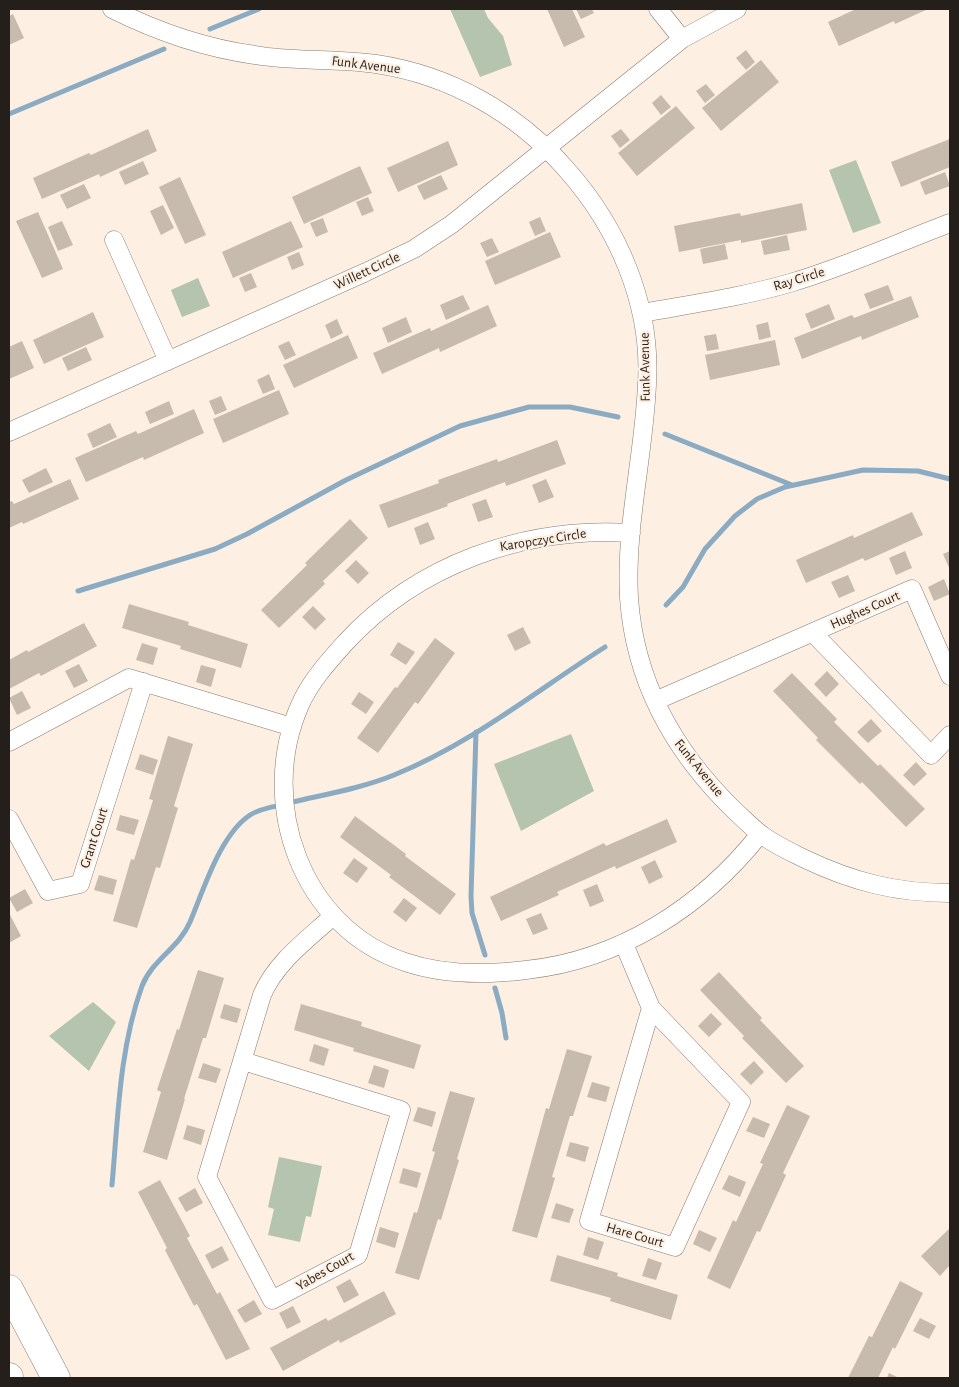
<!DOCTYPE html>
<style>
body{margin:0}
#map{position:relative;width:959px;height:1387px;overflow:hidden;background:#fdefe1;font-family:"Alegreya Sans",sans-serif}
canvas{display:block}
.frame{position:absolute;inset:0;border:10px solid #241f1a;pointer-events:none}
</style>
<div id="map">
<canvas width="959" height="1387"></canvas>
<div class="frame"></div>
</div>
<script>
const g = document.querySelector('canvas').getContext('2d');
g.lineJoin = 'round';
function paint(path, color) {
  g.fillStyle = color;
  g.fill(path, 'evenodd');
}
function stroke(path, color, width, dash) {
  g.strokeStyle = color;
  g.lineWidth = width;
  g.lineCap = dash ? 'butt' : 'round';
  g.setLineDash(dash || []);
  g.stroke(path);
}
function write(font, color, halo, rows, align = 'center') {
  g.font = font + ' "Alegreya Sans",sans-serif';
  g.lineWidth = 4.5;
  g.setLineDash([]);
  g.textBaseline = 'middle';
  g.strokeStyle = halo;
  g.fillStyle = color;
  for (const [text, x, y, turn = 0] of rows) {
    g.save();
    g.translate(x, y);
    g.rotate((+turn || 0) * Math.PI / 180);
    g.textAlign = isNaN(turn) ? turn : align;
    if (halo) g.strokeText(text, 0, 0);
    g.fillText(text, 0, 0);
    g.restore();
  }
}
paint(new Path2D(`
 M 450,9 L 484,9 L 488,18 L 503,36 L 512,65 L 480,77 Z
 M 856,160 L 881,223 L 853,233 L 829,170 Z
 M 198,278 L 210,306 L 182,317 L 171,290 Z
 M 571,734 L 594,791 L 521,831 L 494,764 Z
 M 93,1002 L 116,1022 L 89,1071 L 49,1036 Z
 M 279,1157 L 322,1166 L 311,1217 L 306,1216 L 300,1242 L 268,1235 L 274,1209 L 268,1207 Z`), '#b5c4af');
stroke(new Path2D(`
 M 210,29 L 259,9
 M 9,114 L 164,49
 M 665,434 L 792,485
 M 78,591 L 215,549 L 247,534 L 346,480 L 460,426 L 529,407 L 570,407 L 618,417
 M 666,605 L 683,587 L 705,549 L 735,516 L 757,499 L 785,487 L 863,470 L 918,471 L 950,479
 M 476,732 L 471,896 L 472,913 L 485,955
 M 495,988 L 502,1013 L 506,1038
 M 112,1185 C 118,1119 119,1050 142,986 C 152,960 179,948 190,922 C 204,889 220,835 250,815 C 262,807 280,806 293,802 C 327,794 362,788 394,775 C 471,744 536,691 605,647`), '#8babc3', 5);
paint(new Path2D(`
 M 547,9 L 572,9 L 585,37 L 564,47 Z
 M 576,9 L 592,9 L 594,13 L 581,19 Z
 M 856,9 L 928,9 L 895,24 L 894,21 L 839,46 L 828,22 Z
 M 13,14 L 24,38 L 9,45 L 9,16 Z
 M 746,50 L 755,62 L 746,70 L 736,58 Z
 M 761,60 L 779,82 L 721,131 L 702,108 Z
 M 706,84 L 715,95 L 705,103 L 696,91 Z
 M 661,95 L 671,107 L 661,115 L 652,103 Z
 M 676,106 L 695,128 L 637,176 L 618,153 Z
 M 148,129 L 157,151 L 100,177 L 99,174 L 42,199 L 33,178 L 89,153 L 91,155 Z
 M 621,129 L 630,140 L 620,148 L 611,136 Z
 M 950,139 L 950,167 L 901,187 L 891,162 Z
 M 448,141 L 458,165 L 398,192 L 387,168 Z
 M 143,161 L 149,174 L 125,185 L 119,172 Z
 M 360,166 L 372,193 L 304,224 L 292,197 Z
 M 945,172 L 950,186 L 925,195 L 920,182 Z
 M 441,175 L 448,189 L 424,200 L 417,186 Z
 M 180,177 L 206,235 L 185,244 L 159,187 Z
 M 84,184 L 91,198 L 67,209 L 60,195 Z
 M 368,197 L 374,211 L 362,216 L 356,202 Z
 M 802,203 L 807,230 L 741,243 L 741,240 L 679,252 L 674,226 L 740,213 L 741,216 Z
 M 163,205 L 174,228 L 161,235 L 150,211 Z
 M 38,212 L 63,269 L 42,278 L 16,221 Z
 M 540,217 L 546,231 L 535,236 L 529,222 Z
 M 323,218 L 328,232 L 316,237 L 310,223 Z
 M 62,221 L 73,245 L 58,251 L 48,227 Z
 M 291,221 L 303,247 L 233,278 L 222,252 Z
 M 550,232 L 561,257 L 495,285 L 485,261 Z
 M 787,235 L 790,250 L 764,255 L 761,241 Z
 M 492,238 L 499,252 L 487,257 L 480,243 Z
 M 725,244 L 728,259 L 703,264 L 700,249 Z
 M 299,252 L 304,265 L 292,270 L 287,257 Z
 M 251,273 L 257,287 L 245,292 L 239,278 Z
 M 888,285 L 894,300 L 870,309 L 864,294 Z
 M 463,295 L 470,309 L 446,320 L 440,305 Z
 M 911,296 L 919,317 L 862,340 L 861,336 L 802,359 L 794,338 L 852,315 L 854,318 Z
 M 829,304 L 835,319 L 811,329 L 805,314 Z
 M 488,305 L 497,326 L 440,352 L 439,348 L 382,374 L 373,353 L 430,328 L 431,331 Z
 M 93,312 L 104,337 L 44,364 L 33,340 Z
 M 406,317 L 412,332 L 388,343 L 382,328 Z
 M 337,319 L 343,333 L 331,339 L 325,325 Z
 M 768,322 L 771,337 L 759,340 L 756,325 Z
 M 716,334 L 719,349 L 707,351 L 704,336 Z
 M 348,335 L 358,358 L 294,388 L 283,365 Z
 M 775,340 L 780,365 L 710,380 L 705,355 Z
 M 22,341 L 34,368 L 9,379 L 9,347 Z
 M 289,341 L 296,355 L 285,360 L 278,346 Z
 M 86,347 L 92,360 L 68,371 L 62,358 Z
 M 269,374 L 275,389 L 263,394 L 257,380 Z
 M 279,390 L 289,414 L 223,443 L 213,419 Z
 M 221,396 L 227,410 L 215,415 L 209,401 Z
 M 169,401 L 174,414 L 150,424 L 145,412 Z
 M 194,409 L 204,433 L 144,460 L 143,457 L 86,482 L 75,458 L 136,431 L 138,434 Z
 M 110,423 L 117,437 L 93,448 L 87,434 Z
 M 557,440 L 566,464 L 506,486 L 505,482 L 447,504 L 448,506 L 388,528 L 379,505 L 439,483 L 438,480 L 497,459 L 498,462 Z
 M 46,468 L 53,482 L 29,493 L 22,480 Z
 M 70,479 L 79,499 L 23,524 L 22,522 L 9,528 L 9,502 L 12,501 L 14,504 Z
 M 546,479 L 554,497 L 539,503 L 532,485 Z
 M 486,499 L 493,517 L 478,522 L 472,504 Z
 M 912,512 L 923,535 L 865,561 L 863,558 L 806,583 L 796,560 L 853,535 L 854,538 Z
 M 350,519 L 368,538 L 323,581 L 325,584 L 279,628 L 261,610 L 307,565 L 305,563 Z
 M 428,522 L 435,539 L 420,545 L 414,528 Z
 M 905,551 L 912,568 L 896,575 L 889,558 Z
 M 950,551 L 950,570 L 943,554 Z
 M 356,560 L 369,573 L 358,584 L 345,571 Z
 M 848,575 L 855,591 L 839,598 L 831,582 Z
 M 944,579 L 950,594 L 934,601 L 928,587 Z
 M 129,604 L 189,622 L 188,625 L 248,644 L 241,668 L 180,649 L 181,646 L 122,628 Z
 M 313,606 L 326,619 L 315,630 L 302,617 Z
 M 84,623 L 97,646 L 41,676 L 39,673 L 9,689 L 9,660 L 27,650 L 28,652 Z
 M 523,627 L 531,643 L 515,651 L 507,635 Z
 M 435,638 L 455,653 L 418,704 L 415,702 L 378,753 L 357,738 L 395,687 L 397,688 Z
 M 398,642 L 415,652 L 406,665 L 390,655 Z
 M 142,643 L 158,648 L 153,665 L 136,660 Z
 M 79,664 L 88,681 L 74,688 L 65,671 Z
 M 201,665 L 216,669 L 211,687 L 196,682 Z
 M 827,671 L 839,684 L 826,697 L 814,684 Z
 M 792,673 L 837,719 L 834,722 L 878,766 L 880,764 L 925,809 L 906,827 L 862,782 L 860,784 L 816,740 L 818,738 L 773,691 Z
 M 22,691 L 31,708 L 17,715 L 9,698 Z
 M 359,692 L 374,702 L 366,714 L 351,704 Z
 M 871,719 L 882,731 L 868,743 L 857,732 Z
 M 168,736 L 193,744 L 174,806 L 178,808 L 160,868 L 156,867 L 137,928 L 113,921 L 131,859 L 134,860 L 153,800 L 149,799 Z
 M 140,754 L 158,760 L 153,775 L 135,769 Z
 M 916,762 L 927,774 L 914,786 L 903,775 Z
 M 120,815 L 139,820 L 134,835 L 116,830 Z
 M 355,816 L 406,854 L 405,856 L 456,894 L 440,915 L 389,877 L 391,875 L 340,837 Z
 M 667,819 L 677,842 L 616,869 L 615,866 L 557,892 L 559,895 L 501,921 L 490,897 L 604,843 L 606,846 Z
 M 354,858 L 368,868 L 357,883 L 343,873 Z
 M 655,860 L 663,877 L 649,884 L 641,867 Z
 M 99,875 L 117,880 L 113,895 L 94,890 Z
 M 597,884 L 604,901 L 590,907 L 583,890 Z
 M 25,889 L 33,903 L 17,912 L 9,898 Z
 M 404,898 L 417,908 L 406,922 L 393,912 Z
 M 9,913 L 21,936 L 9,943 Z
 M 541,913 L 548,929 L 533,935 L 526,919 Z
 M 198,970 L 224,978 L 206,1038 L 203,1038 L 184,1099 L 185,1099 L 167,1160 L 143,1152 L 161,1092 L 157,1090 L 177,1029 L 179,1030 Z
 M 719,972 L 762,1018 L 760,1020 L 804,1066 L 786,1083 L 742,1038 L 744,1036 L 700,990 Z
 M 224,1004 L 241,1009 L 237,1023 L 220,1018 Z
 M 301,1004 L 362,1022 L 361,1026 L 421,1045 L 414,1069 L 353,1051 L 354,1048 L 294,1030 Z
 M 711,1013 L 722,1024 L 709,1037 L 698,1026 Z
 M 314,1044 L 329,1049 L 324,1066 L 309,1061 Z
 M 567,1049 L 592,1056 L 573,1116 L 570,1116 L 552,1177 L 555,1178 L 537,1238 L 512,1231 L 546,1108 L 549,1109 Z
 M 754,1061 L 764,1072 L 751,1085 L 740,1074 Z
 M 203,1063 L 221,1069 L 216,1083 L 198,1078 Z
 M 374,1065 L 389,1070 L 384,1088 L 368,1083 Z
 M 592,1082 L 610,1087 L 606,1102 L 587,1097 Z
 M 450,1091 L 475,1098 L 457,1159 L 459,1160 L 441,1220 L 438,1219 L 419,1280 L 395,1273 L 414,1212 L 417,1213 L 435,1152 L 432,1151 Z
 M 787,1105 L 810,1116 L 783,1173 L 786,1175 L 760,1232 L 757,1231 L 730,1289 L 707,1278 L 733,1220 L 736,1222 L 763,1164 L 760,1163 Z
 M 418,1107 L 436,1112 L 432,1127 L 413,1121 Z
 M 753,1117 L 770,1124 L 764,1138 L 746,1131 Z
 M 187,1125 L 205,1130 L 201,1145 L 183,1139 Z
 M 570,1142 L 589,1147 L 585,1162 L 566,1156 Z
 M 403,1168 L 421,1173 L 417,1188 L 399,1183 Z
 M 729,1175 L 746,1182 L 740,1197 L 722,1189 Z
 M 160,1180 L 190,1236 L 187,1238 L 217,1294 L 220,1292 L 250,1349 L 226,1360 L 197,1304 L 194,1306 L 165,1250 L 167,1248 L 138,1192 Z
 M 195,1188 L 203,1203 L 186,1212 L 178,1198 Z
 M 556,1203 L 574,1209 L 569,1223 L 551,1218 Z
 M 380,1227 L 399,1233 L 395,1248 L 376,1242 Z
 M 950,1228 L 950,1265 L 940,1276 L 921,1256 Z
 M 699,1230 L 717,1238 L 710,1252 L 693,1244 Z
 M 588,1237 L 604,1242 L 598,1260 L 583,1255 Z
 M 222,1246 L 229,1260 L 212,1269 L 205,1255 Z
 M 557,1255 L 618,1273 L 617,1276 L 678,1295 L 671,1320 L 610,1301 L 611,1298 L 550,1281 Z
 M 648,1258 L 662,1263 L 656,1280 L 642,1276 Z
 M 350,1279 L 359,1295 L 344,1303 L 336,1287 Z
 M 900,1281 L 923,1293 L 895,1349 L 893,1347 L 878,1378 L 848,1378 L 869,1336 L 872,1337 Z
 M 384,1291 L 396,1314 L 340,1343 L 339,1340 L 283,1371 L 270,1348 L 326,1318 L 328,1321 Z
 M 254,1300 L 262,1314 L 245,1323 L 237,1310 Z
 M 293,1306 L 301,1322 L 287,1329 L 279,1313 Z
 M 920,1318 L 936,1326 L 929,1339 L 913,1331 Z
 M 889,1373 L 899,1378 L 887,1378 Z`), '#c7bbad');
const street = new Path2D(`
 M 112,9 C 158,32 204,48 255,55 C 295,62 336,58 376,64 C 450,75 517,113 566,169 C 618,227 652,305 647,384 C 644,456 625,526 629,598 C 635,683 675,753 735,811 C 744,819 752,828 762,835 C 775,845 791,852 805,859 C 853,882 897,893 950,893
 M 658,9 L 682,39
 M 114,240 L 168,361
 M 642,313 C 691,304 742,297 790,283 C 845,267 897,243 950,223
 M 9,432 L 366,272 L 414,249 L 452,224 L 682,39 L 737,9
 M 631,533 C 525,526 418,564 345,643 C 328,662 310,682 300,705 C 257,802 301,928 405,962 C 443,975 486,975 526,970 C 620,960 702,907 760,834
 M 813,633 L 931,755 L 950,735
 M 655,701 L 912,589 L 950,676
 M 9,742 L 129,678 L 292,727
 M 9,819 L 48,891 L 80,884 L 144,682
 M 624,944 L 651,1008 L 589,1221 L 675,1247 L 741,1102 L 651,1008
 M 243,1061 L 401,1110 L 358,1255 L 272,1300 L 207,1177 L 262,995 C 276,962 307,940 333,916`);
const highway = new Path2D(`
 M 9,1289 L 56,1378
 M 9,1377 L 9,1378`);
stroke(street, '#887c70', 19);
stroke(highway, '#887c70', 29);
stroke(street, '#fff', 18);
stroke(highway, '#fff', 28);
write('14px', '#241f1a', '#fdefe1', [
 ["Funk Avenue",366,65,7],
 ["Willett Circle",367,271,-25],
 ["Ray Circle",799,279,-17],
 ["Funk Avenue",645,367,-91],
 ["Karopczyc Circle",543,540,-9],
 ["Hughes Court",865,610,-24],
 ["Funk Avenue",699,768,51],
 ["Grant Court",94,838,-72],
 ["Hare Court",635,1235,16],
 ["Yabes Court",325,1271,-30]
]);
</script>
